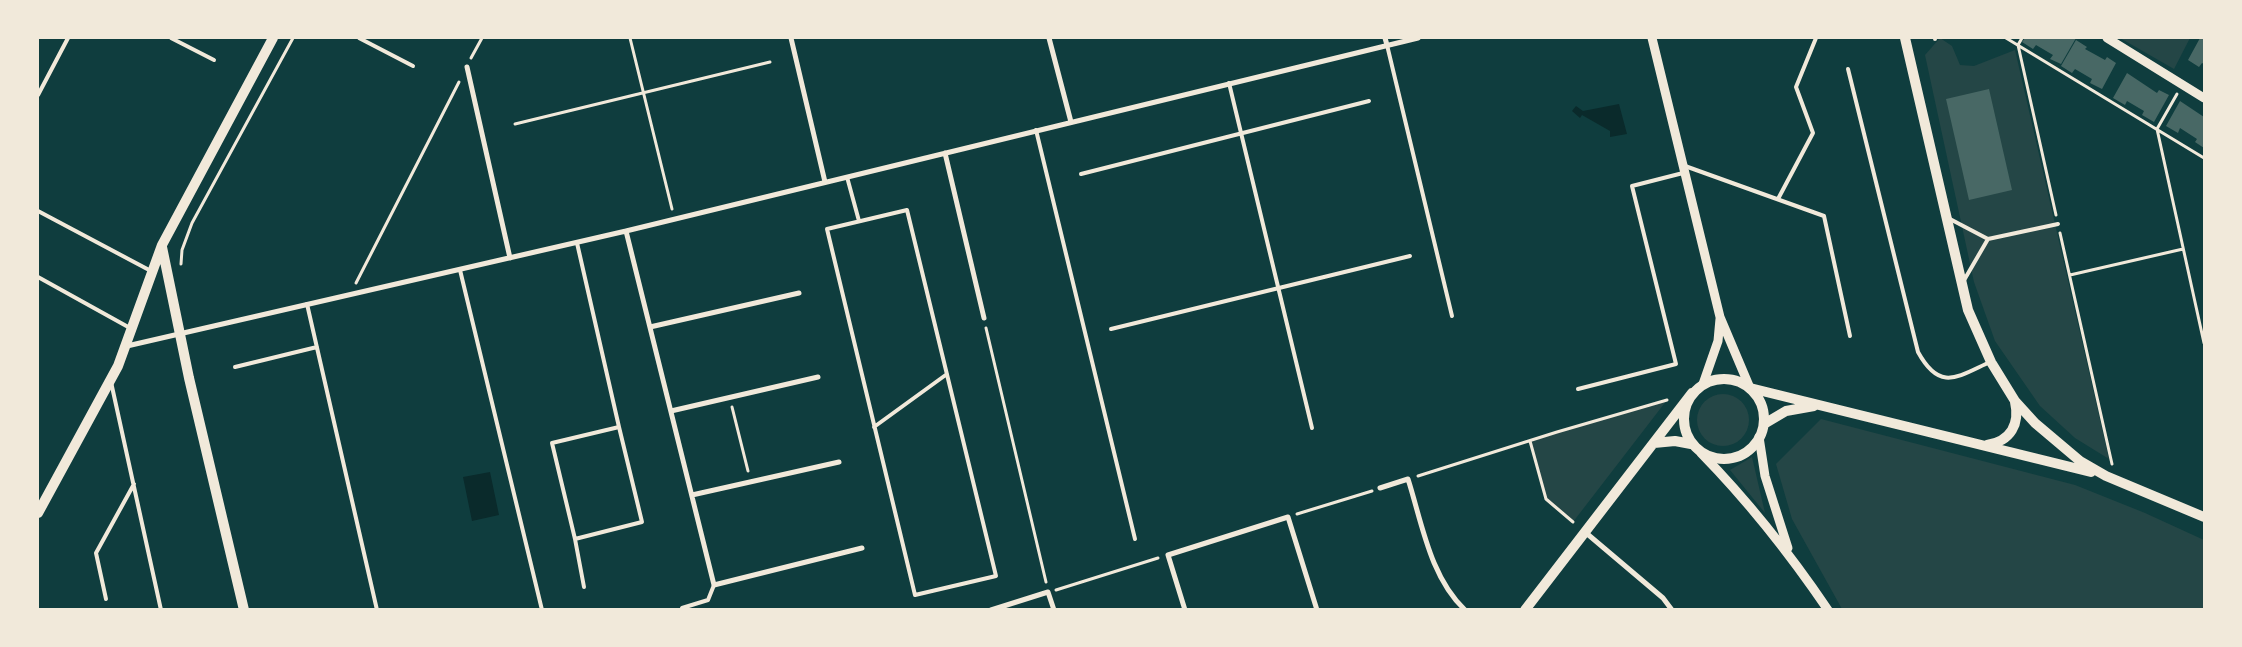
<!DOCTYPE html>
<style>
body{margin:0}
#map{position:relative;width:2242px;height:647px;overflow:hidden;background:#0f3d3e;font-family:Manrope,sans-serif}
canvas{display:block}
.frame{position:absolute;inset:0;border:39px solid #f1e9da;pointer-events:none}
</style>
<div id="map">
<canvas width="2242" height="647"></canvas>
<div class="frame"></div>
</div>
<script>
const g = document.querySelector('canvas').getContext('2d');
g.lineJoin = 'round';
function paint(path, color) {
  g.fillStyle = color;
  g.fill(path, 'evenodd');
}
function stroke(path, color, width, dash) {
  g.strokeStyle = color;
  g.lineWidth = width;
  g.lineCap = dash ? 'butt' : 'round';
  g.setLineDash(dash || []);
  g.stroke(path);
}
paint(new Path2D(`
 M 1940,38 L 1952,46 L 1960,65 L 1974,66 L 2015,50 L 2109,459 L 2075,438 L 2040,406 L 1995,341 L 1974,282 L 1925,55 Z
 M 2120,38 L 2190,38 L 2174,69 Z
 M1697 420a26 26 0 1 1 52 0a26 26 0 1 1-52 0Z
 M 1667,400 L 1573,522 L 1546,499 L 1530,441 Z
 M 1821,419 L 2075,485 L 2145,513 L 2204,540 L 2204,609 L 1842,609 L 1792,519 L 1776,464 Z
 M 1752,457 L 1765,513 L 1730,470 Z`), '#244646');
paint(new Path2D(`
 M 1619,104 L 1627,134 L 1610,137 L 1610,131 L 1582,115 L 1580,118 L 1572,111 L 1576,106 L 1583,111 Z
 M 490,472 L 499,515 L 472,521 L 463,477 Z`), '#0a2a2b');
paint(new Path2D(`
 M 2025,38 L 2076,38 L 2061,64 L 2050,59 L 2053,55 L 2036,45 L 2033,49 L 2022,42 Z
 M 2200,38 L 2204,38 L 2204,64 L 2202,63 L 2199,67 L 2188,60 Z
 M 2076,40 L 2087,47 L 2085,49 L 2105,60 L 2107,57 L 2116,63 L 2102,89 L 2090,83 L 2092,79 L 2075,69 L 2072,73 L 2061,66 Z
 M 2127,73 L 2157,93 L 2159,90 L 2169,95 L 2154,122 L 2142,115 L 2144,111 L 2127,101 L 2125,105 L 2113,98 Z
 M 1989,89 L 2012,190 L 1969,200 L 1946,99 Z
 M 2180,101 L 2204,117 L 2204,148 L 2195,142 L 2197,139 L 2180,128 L 2178,133 L 2166,126 Z`), '#486865');
stroke(new Path2D(`
 M 630,38 L 672,209
 M 2006,38 L 2204,158
 M 2022,38 L 2018,45 L 2056,215
 M 471,58 L 482,38
 M 2177,94 L 2157,129 L 2204,343
 M 515,124 L 770,62
 M 2060,233 L 2112,464
 M 181,264 L 182,250 L 192,223 L 293,38
 M 2070,275 L 2183,249
 M 356,283 L 459,82
 M 986,328 L 1046,582
 M 732,407 L 748,471
 M 1530,441 L 1546,499 L 1573,522
 M 1418,476 L 1557,432 L 1667,400
 M 1297,514 L 1372,491
 M 1056,590 L 1158,558`), '#f1e9da', 3);
stroke(new Path2D(`
 M 171,38 L 214,60
 M 359,38 L 413,66
 M 1935,39 L 1935,38
 M 1387,45 L 1452,316
 M 1848,69 L 1918,352 C 1940,392 1957,377 1990,362
 M 1229,83 L 1312,428
 M 38,95 L 68,38
 M 1036,130 L 1135,539
 M 1685,166 L 1824,216 L 1850,336
 M 1081,174 L 1369,101
 M 847,177 L 859,221
 M 1778,199 L 1813,133 L 1796,87 L 1816,38
 M 907,210 L 996,576 L 915,595 L 827,229 Z
 M 38,211 L 151,271
 M 1948,218 L 1988,239 L 1963,282
 M 1988,239 L 2058,224
 M 577,243 L 619,427
 M 460,270 L 542,610
 M 38,277 L 130,328
 M 307,304 L 377,610
 M 1111,329 L 1410,256
 M 235,367 L 317,347
 M 111,382 L 161,610
 M 1578,389 L 1676,364 L 1632,186 L 1683,173
 M 619,427 L 642,522 L 575,539 L 552,443 Z
 M 874,427 L 947,374
 M 575,539 L 584,587
 M 106,599 L 96,553 L 134,484
 M 682,608 L 708,600 L 714,585`), '#f1e9da', 4);
stroke(new Path2D(`
 M 791,38 L 825,182
 M 1049,38 L 1071,122
 M 1385,38 L 1387,45
 M 467,67 L 510,258
 M 945,153 L 984,318
 M 626,231 L 714,585 L 862,548
 M 650,327 L 799,293
 M 127,346 L 626,231 L 1418,38
 M 671,411 L 818,377
 M 1380,488 L 1408,479 C 1422,523 1430,577 1465,610
 M 692,495 L 839,462
 M 1585,532 L 1663,598 L 1672,610
 M 991,610 L 1048,592 L 1054,610
 M 1185,610 L 1168,555 L 1288,517 L 1317,610`), '#f1e9da', 5);
stroke(new Path2D(`
 M 1652,38 L 1720,317 L 1750,388
 M 2107,38 L 2204,98
 M 1703,384 L 1718,341 L 1720,319
 M 1759,437 L 1765,476 L 1788,548
 M 1701,453 C 1749,502 1790,554 1828,610`), '#f1e9da', 9);
stroke(new Path2D(`
 M 1905,38 L 1968,310 L 1991,362 L 2015,401 L 2035,423 L 2080,461 L 2106,476 L 2204,517
 M 162,247 L 189,378 L 244,610
 M1684 419a40 40 0 1 1 80 0a40 40 0 1 1-80 0Z
 M 1750,388 L 2091,472
 M 1764,424 L 1786,411 L 1814,406
 M 1654,443 L 1675,441 L 1691,444
 M 1987,445 C 2011,441 2020,424 2015,402
 M 38,513 L 118,366 L 162,245 L 273,38
 M 1525,610 L 1692,393`), '#f1e9da', 10);
</script>
